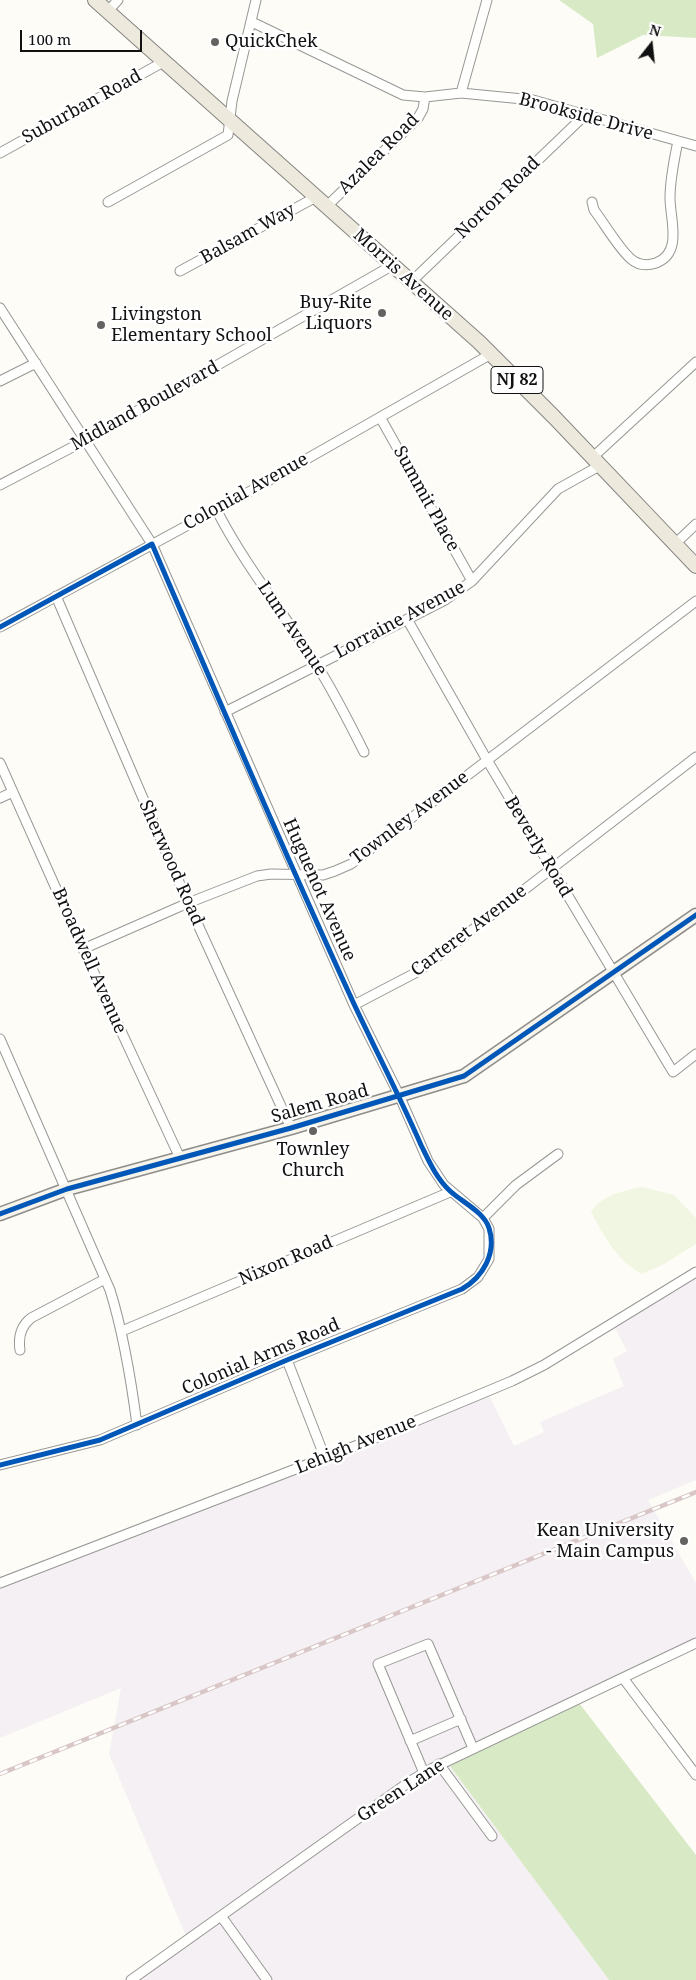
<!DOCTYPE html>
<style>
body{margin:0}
#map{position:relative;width:696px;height:1980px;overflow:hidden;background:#fdfcf7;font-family:"Noto Serif",serif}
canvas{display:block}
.north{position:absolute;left:626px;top:20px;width:50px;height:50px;-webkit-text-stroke:4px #fff;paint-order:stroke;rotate:16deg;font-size:14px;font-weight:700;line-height:20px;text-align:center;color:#111}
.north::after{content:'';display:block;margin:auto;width:18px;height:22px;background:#111;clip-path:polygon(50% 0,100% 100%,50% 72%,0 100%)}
.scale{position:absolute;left:20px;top:30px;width:122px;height:22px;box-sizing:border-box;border:2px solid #111;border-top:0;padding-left:6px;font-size:15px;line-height:18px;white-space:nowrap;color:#111;-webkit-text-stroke:4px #fff;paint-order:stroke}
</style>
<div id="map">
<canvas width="696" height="1980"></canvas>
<div class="north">N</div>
<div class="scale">100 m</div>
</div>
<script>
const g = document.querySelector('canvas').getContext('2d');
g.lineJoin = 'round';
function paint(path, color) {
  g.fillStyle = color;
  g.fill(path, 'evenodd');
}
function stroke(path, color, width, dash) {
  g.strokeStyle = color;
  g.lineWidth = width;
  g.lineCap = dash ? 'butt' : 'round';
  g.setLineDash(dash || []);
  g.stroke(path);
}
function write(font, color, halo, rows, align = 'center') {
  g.font = font + ' "Noto Serif",serif';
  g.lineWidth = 5;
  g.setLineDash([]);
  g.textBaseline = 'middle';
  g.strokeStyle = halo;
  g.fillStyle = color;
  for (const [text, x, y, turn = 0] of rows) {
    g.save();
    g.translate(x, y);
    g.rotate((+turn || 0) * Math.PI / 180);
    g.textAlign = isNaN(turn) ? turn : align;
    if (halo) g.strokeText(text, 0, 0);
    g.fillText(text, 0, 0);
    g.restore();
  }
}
paint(new Path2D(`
 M 696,1271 L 696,1480 L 648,1500 L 696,1583 L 696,1642 L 450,1766 L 609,1980 L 137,1980 L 188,1941 L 109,1754 L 121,1688 L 0,1738 L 0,1586 L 486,1389 L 514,1446 L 544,1432 L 540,1422 L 624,1386 L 613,1359 L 627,1351 L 611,1321 Z`), '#f5f0f3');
paint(new Path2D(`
 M 559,0 L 696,0 L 696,38 L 643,35 L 597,58 L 593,24 Z
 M 576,1699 L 696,1855 L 696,1980 L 609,1980 L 450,1766 L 512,1736 Z`), '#d8eac5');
paint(new Path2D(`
 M 642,1187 L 674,1195 L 696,1218 L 696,1244 L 662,1265 L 642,1274 C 616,1260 605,1237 591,1212 C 602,1195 623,1191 642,1187 Z`), '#f0f6e1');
const street = new Path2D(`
 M 108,11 L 118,0
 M 252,22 L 403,95 L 425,97 L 461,93 L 533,100 L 696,146
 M 461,93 L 487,0
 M 0,153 L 165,61
 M 108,202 L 228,135 L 232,101 L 256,0
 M 592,202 L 594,210 C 604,223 619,249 631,259 C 638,265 647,266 656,263 C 683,253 670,219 670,198 C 670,179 674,160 678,141
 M 327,206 L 418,118 L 423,109 L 425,97
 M 180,271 L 316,197
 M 411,282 L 586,114
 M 0,308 L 152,544 L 354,1005 L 399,1095 L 428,1161 L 444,1185 L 483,1218 L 489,1229 L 489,1259 L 478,1277 L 462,1289 L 287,1360 L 100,1440 L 0,1465
 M 0,381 L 36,363
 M 380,417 L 472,581
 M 593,457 L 696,362
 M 0,485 L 86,440 L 393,265
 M 216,509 C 244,564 283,612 316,664 C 334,692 349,722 364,752
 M 675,544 L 696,524
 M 56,596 L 188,903 L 291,1128
 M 407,619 L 487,760 L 673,1072 L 696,1054
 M 0,627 L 247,493 L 491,354
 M 225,712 L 445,600 L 472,581 L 558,489 L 601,465
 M 0,763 L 83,949 L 180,1158
 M 0,798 L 13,792
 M 83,949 L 188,903 L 257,876 L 271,874 L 323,875 L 335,871 L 351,864 L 696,601
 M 354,1005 L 419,971 L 696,757
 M 0,1039 L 110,1290 C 124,1335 131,1379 137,1425
 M 483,1218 L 516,1185 L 558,1154
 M 122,1331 L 450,1192
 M 20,1350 C 18,1337 21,1326 31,1318 L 105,1279
 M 287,1360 L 325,1458
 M 0,1583 L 363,1443 L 512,1381 L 544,1365 L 696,1272
 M 623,1678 L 696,1775
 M 410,1741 L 461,1719
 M 439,1764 L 492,1836
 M 424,1773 L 378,1664 L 428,1644 L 473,1748
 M 221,1916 L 267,1980
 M 131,1980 L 412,1780 L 433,1768 L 696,1643`);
const secondary = new Path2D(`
 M 0,1214 L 67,1189 L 291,1128 L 464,1076 L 696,915`);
const primary = new Path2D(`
 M 95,0 L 479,342 L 554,417 L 696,566`);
stroke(street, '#979795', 11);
stroke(secondary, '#8e8d8b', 15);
stroke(primary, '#858482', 16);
stroke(street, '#fffffe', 9);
stroke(secondary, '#f6f4eb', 12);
stroke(primary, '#ede9dc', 14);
const rail = new Path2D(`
 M 0,1774 L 696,1492`);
stroke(rail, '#d9c6c7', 4.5);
stroke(rail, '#fff', 2.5, [8]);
stroke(new Path2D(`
 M 0,627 L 152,544 C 218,698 284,852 354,1004 C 376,1051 400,1097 421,1145 C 429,1161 436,1178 450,1191 C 462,1202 484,1212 489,1228 C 497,1253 483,1277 462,1289 L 287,1360 L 100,1440 L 0,1465
 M 0,1214 L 67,1189 L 291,1128 L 464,1076 L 696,915`), '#0057b8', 5);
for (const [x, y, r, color] of [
 [215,42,5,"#646362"],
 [382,313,5,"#646362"],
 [101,325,5,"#646362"],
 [313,1131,5,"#646362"],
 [684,1541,5,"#646362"]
]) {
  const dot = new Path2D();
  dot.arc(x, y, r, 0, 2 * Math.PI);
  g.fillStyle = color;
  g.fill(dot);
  stroke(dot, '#fff', 2);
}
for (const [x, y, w] of [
 [517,380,52]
]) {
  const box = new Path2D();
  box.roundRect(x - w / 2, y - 13.5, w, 27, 4);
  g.fillStyle = '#fff';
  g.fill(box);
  stroke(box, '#111', 1);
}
write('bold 16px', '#111', null, [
 ["NJ 82",517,380]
]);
write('18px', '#111', '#fff', [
 ["QuickChek",225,42],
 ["Buy-Rite",372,303,"right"],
 ["Liquors",372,324,"right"],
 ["Livingston",111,315],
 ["Elementary School",111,336],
 ["Townley",313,1150,"center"],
 ["Church",313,1171,"center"],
 ["Kean University",674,1531,"right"],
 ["- Main Campus",674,1552,"right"]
], 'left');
write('18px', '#111', '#fff', [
 ["Suburban Road",82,107,-29],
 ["Brookside Drive",586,117,15],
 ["Azalea Road",379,154,-45],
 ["Norton Road",498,198,-44],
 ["Balsam Way",248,234,-29],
 ["Morris Avenue",403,275,42],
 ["Midland Boulevard",145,406,-29],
 ["Colonial Avenue",246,492,-29],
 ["Summit Place",426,499,61],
 ["Lorraine Avenue",400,620,-28],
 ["Lum Avenue",292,629,56],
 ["Townley Avenue",410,818,-37],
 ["Beverly Road",538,847,59],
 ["Sherwood Road",171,863,66],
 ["Huguenot Avenue",319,890,66],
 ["Carteret Avenue",469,931,-37],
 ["Broadwell Avenue",89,961,66],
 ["Salem Road",320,1104,-16],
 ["Nixon Road",286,1261,-23],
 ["Colonial Arms Road",261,1357,-23],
 ["Lehigh Avenue",356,1445,-22],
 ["Green Lane",401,1791,-33]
]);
</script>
